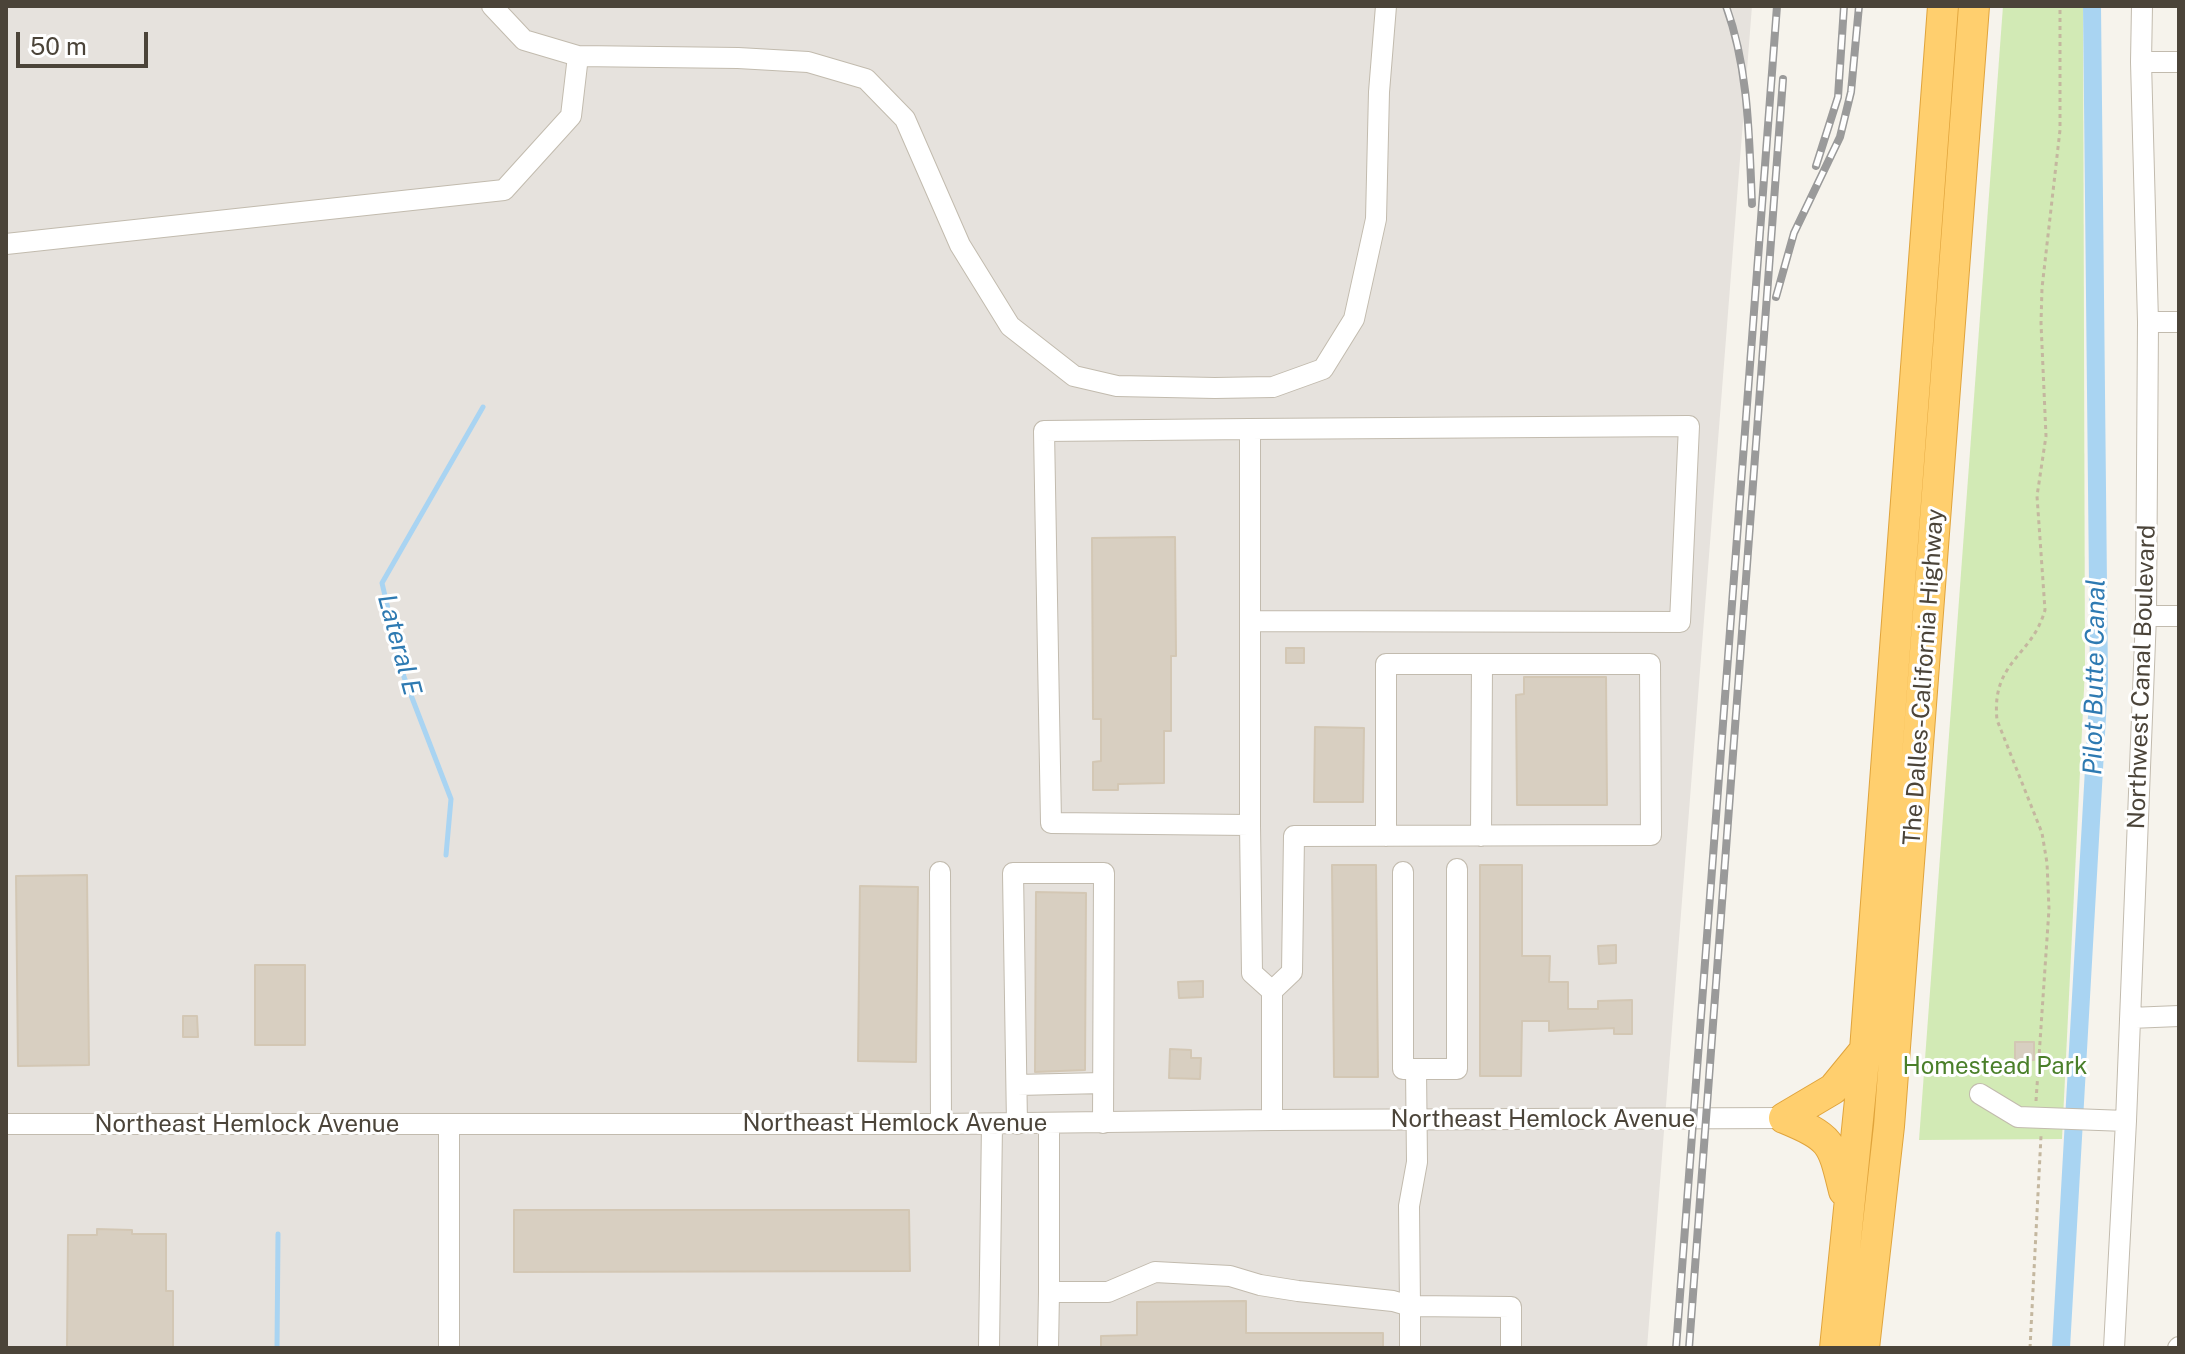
<!DOCTYPE html>
<style>
body{margin:0}
#map{position:relative;width:2185px;height:1354px;overflow:hidden;background:#f6f3ec;font-family:"Public Sans",sans-serif}
canvas{display:block}
.frame{position:absolute;inset:0;border:8px solid #4b4439;pointer-events:none}
.scale{position:absolute;left:16px;top:32px;width:132px;height:36px;box-sizing:border-box;border:4px solid #4b4439;border-top:0;padding-left:10px;font-size:24px;line-height:28px;white-space:nowrap;color:#4b4439;-webkit-text-stroke:6px #fff;paint-order:stroke}
</style>
<div id="map">
<canvas width="2185" height="1354"></canvas>
<div class="frame"></div>
<div class="scale">50 m</div>
</div>
<script>
const g = document.querySelector('canvas').getContext('2d');
g.lineJoin = 'round';
function paint(path, color) {
  g.fillStyle = color;
  g.fill(path, 'evenodd');
}
function stroke(path, color, width, dash) {
  g.strokeStyle = color;
  g.lineWidth = width;
  g.lineCap = dash ? 'butt' : 'round';
  g.setLineDash(dash || []);
  g.stroke(path);
}
function write(font, color, halo, rows, align = 'center') {
  g.font = font + ' "Public Sans",sans-serif';
  g.lineWidth = 6;
  g.setLineDash([]);
  g.textBaseline = 'middle';
  g.strokeStyle = halo;
  g.fillStyle = color;
  for (const [text, x, y, turn = 0] of rows) {
    g.save();
    g.translate(x, y);
    g.rotate((+turn || 0) * Math.PI / 180);
    g.textAlign = isNaN(turn) ? turn : align;
    if (halo) g.strokeText(text, 0, 0);
    g.fillText(text, 0, 0);
    g.restore();
  }
}
paint(new Path2D(`
 M 6,6 L 1752,6 L 1647,1348 L 6,1348 Z`), '#e6e2dd');
paint(new Path2D(`
 M 2003,6 L 2083,6 L 2085,669 L 2062,1139 L 1919,1140 Z`), '#d2eab5');
stroke(new Path2D(`
 M 446,855 L 451,799 L 404,677 L 382,583 L 483,407
 M 277,1348 L 278,1234`), '#a9d4f2', 5);
stroke(new Path2D(`
 M 2061,1348 L 2099,681 L 2092,6`), '#a9d4f2', 18);
const building = new Path2D(`
 M 1175,537 L 1176,656 L 1171,656 L 1171,731 L 1164,731 L 1164,783 L 1118,784 L 1118,790 L 1093,790 L 1093,762 L 1101,761 L 1101,719 L 1093,719 L 1092,538 Z
 M 1286,648 L 1304,648 L 1304,663 L 1286,663 Z
 M 1524,677 L 1606,677 L 1607,805 L 1517,805 L 1516,695 L 1524,694 Z
 M 1315,727 L 1364,728 L 1363,802 L 1314,802 Z
 M 1332,865 L 1376,865 L 1378,1077 L 1334,1077 Z
 M 1480,865 L 1522,865 L 1522,956 L 1550,956 L 1549,982 L 1568,982 L 1568,1009 L 1598,1009 L 1598,1001 L 1632,1000 L 1632,1034 L 1614,1034 L 1614,1028 L 1549,1031 L 1549,1021 L 1522,1021 L 1521,1076 L 1480,1076 Z
 M 87,875 L 89,1065 L 18,1066 L 16,876 Z
 M 860,886 L 918,887 L 916,1062 L 858,1061 Z
 M 1036,892 L 1086,893 L 1085,1070 L 1035,1072 Z
 M 1616,945 L 1616,963 L 1599,964 L 1598,946 Z
 M 255,965 L 305,965 L 305,1045 L 255,1045 Z
 M 1203,981 L 1203,997 L 1179,998 L 1178,982 Z
 M 183,1016 L 197,1016 L 198,1037 L 183,1037 Z
 M 2015,1042 L 2034,1042 L 2034,1060 L 2015,1061 Z
 M 1170,1049 L 1191,1050 L 1191,1058 L 1201,1058 L 1200,1079 L 1169,1078 Z
 M 514,1210 L 909,1210 L 910,1271 L 514,1272 Z
 M 97,1229 L 132,1230 L 132,1234 L 166,1234 L 166,1291 L 173,1291 L 173,1348 L 67,1348 L 68,1235 L 97,1235 Z
 M 1246,1301 L 1246,1333 L 1383,1333 L 1383,1348 L 1101,1348 L 1101,1336 L 1137,1335 L 1137,1302 Z`);
paint(building, '#d8cfc1');
stroke(building, '#d3c7b4', 2);
const minor = new Path2D(`
 M 492,6 L 524,40 L 578,56 L 738,58 L 808,62 L 866,79 L 905,119 L 960,245 L 1010,326 L 1074,376 L 1117,386 L 1215,388 L 1273,387 L 1323,369 L 1354,319 L 1376,219 L 1379,92 L 1386,6
 M 2141,62 L 2179,62
 M 6,244 L 504,190 L 571,116 L 578,56
 M 2148,322 L 2179,322
 M 1250,429 L 1689,426 L 1680,622 L 1250,621
 M 2146,616 L 2179,616
 M 1250,825 L 1250,429 L 1044,431 L 1051,823 L 1250,825 L 1252,973 L 1272,991 L 1272,1120
 M 1481,836 L 1482,664
 M 940,872 L 941,1124
 M 1272,991 L 1292,972 L 1294,836 L 1651,835 L 1650,664 L 1386,664 L 1386,836
 M 2130,1018 L 2179,1016
 M 1416,1069 L 1457,1069 L 1457,869
 M 1017,1085 L 1103,1083
 M 1980,1094 L 2018,1117 L 2126,1121
 M 6,1124 L 941,1124 L 1272,1120 L 1784,1118
 M 1017,1124 L 1013,873 L 1104,873 L 1103,1123
 M 1049,1124 L 1049,1292 L 1108,1292 L 1155,1272 L 1230,1276 L 1260,1285 L 1298,1291 L 1393,1301 L 1410,1306 L 1409,1206 L 1417,1162 L 1416,1069 L 1403,1069 L 1403,872
 M 449,1125 L 449,1348
 M 989,1348 L 992,1124
 M 1048,1348 L 1049,1292
 M 1410,1348 L 1410,1306 L 1511,1307 L 1511,1348
 M 2114,1348 L 2126,1121 L 2146,616 L 2148,322 L 2141,62 L 2142,6
 M 2178,1348 L 2179,1347`);
const highway = new Path2D(`
 M 1784,1118 C 1832,1138 1832,1142 1844,1191
 M 1784,1118 L 1833,1089 L 1865,1050
 M 1835,1348 L 1865,1050 L 1943,6
 M 1864,1348 L 1889,1126 L 1974,6`);
stroke(minor, '#c2bbae', 22);
stroke(highway, '#e0a43c', 32);
stroke(new Path2D(`
 M 2036,1101 L 2049,909 L 2047,863 L 2042,833 L 1997,720 C 1991,661 2032,657 2045,610 L 2037,496 L 2046,436 L 2041,323 L 2042,288 L 2060,130 L 2060,6
 M 2030,1348 L 2041,1136`), '#c4b79f', 3, [4, 4]);
stroke(minor, '#fff', 20);
stroke(highway, '#ffcf6e', 30);
const rail = new Path2D(`
 M 1726,6 C 1749,70 1749,137 1752,204
 M 1816,166 L 1838,97 L 1844,6
 M 1776,297 L 1794,233 L 1840,137 L 1851,92 L 1859,6
 M 1676,1348 L 1777,6
 M 1689,1348 L 1783,79`);
stroke(rail, '#9a9a9a', 8);
stroke(rail, '#fff', 5, [15]);
write('24px', '#4b4439', '#fff', [
 ["The Dalles-California Highway",1924,677,-86],
 ["Northwest Canal Boulevard",2142,677,-88],
 ["Northeast Hemlock Avenue",1543,1120],
 ["Northeast Hemlock Avenue",895,1124],
 ["Northeast Hemlock Avenue",247,1125]
]);
write('24px', '#4a7f2a', '#fff', [
 ["Homestead Park",1995,1067]
]);
write('italic 26px', '#2e7ab2', '#fff', [
 ["Lateral E",399,645,75],
 ["Pilot Butte Canal",2095,677,-89]
]);
</script>
